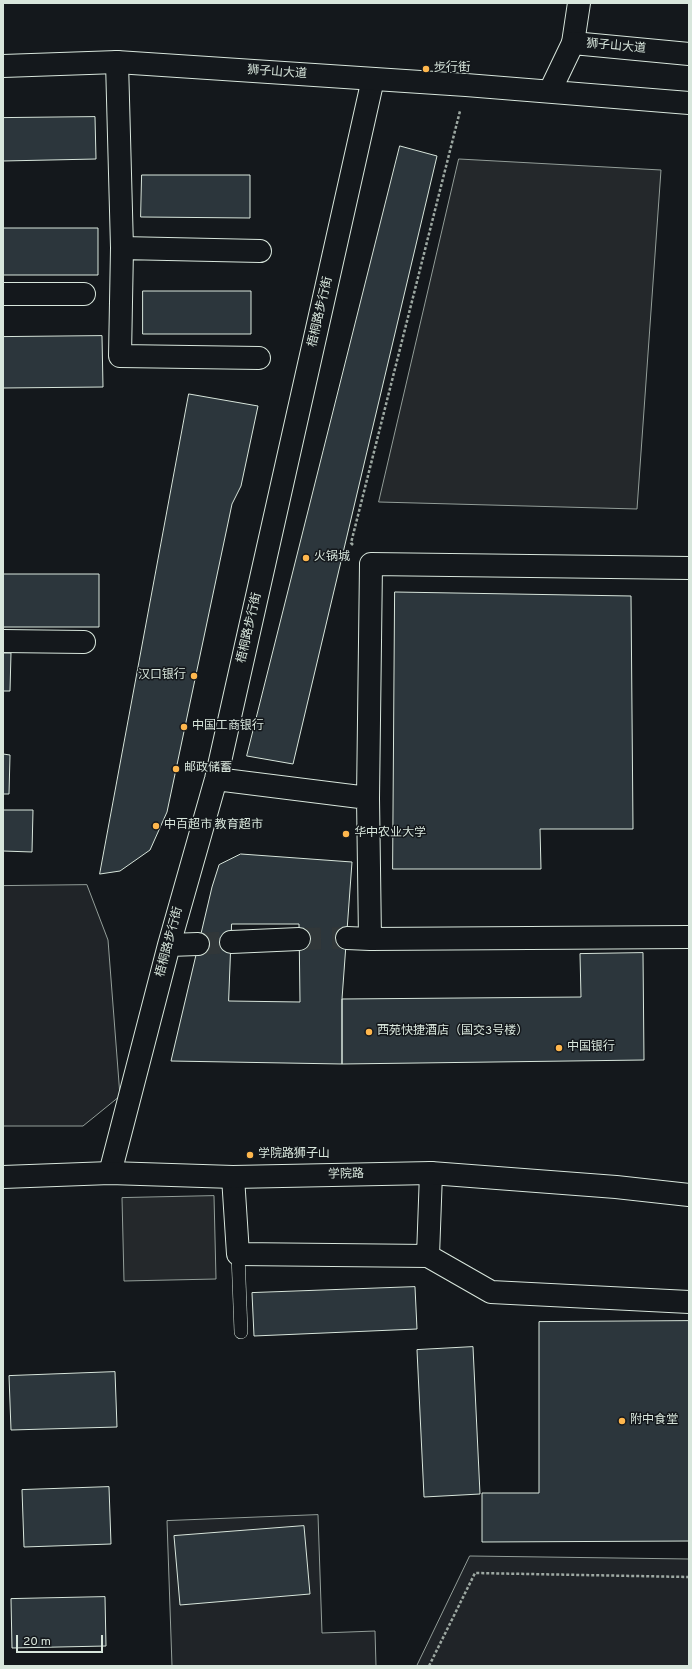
<!DOCTYPE html>
<meta charset="utf-8">
<style>
body{margin:0}
#map{position:relative;width:692px;height:1669px;overflow:hidden;background:#14181c;font-family:Overpass,sans-serif}
canvas{display:block}
.frame{position:absolute;inset:0;border:4px solid #d8e6dc;pointer-events:none}
.scale{position:absolute;left:16px;top:1635px;width:87px;height:18px;box-sizing:border-box;border:2px solid #d8e6dc;border-top:0;padding-left:5px;font-size:12px;line-height:14px;white-space:nowrap;color:#d8e6dc;-webkit-text-stroke:3px #14181c;paint-order:stroke}
</style>
<div id="map">
<canvas width="692" height="1669"></canvas>
<div class="frame"></div>
<div class="scale">20 m</div>
</div>
<script>
const g = document.querySelector('canvas').getContext('2d');
g.lineJoin = 'round';
function paint(path, color) {
  g.fillStyle = color;
  g.fill(path, 'evenodd');
}
function stroke(path, color, width, dash) {
  g.strokeStyle = color;
  g.lineWidth = width;
  g.lineCap = dash ? 'butt' : 'round';
  g.setLineDash(dash || []);
  g.stroke(path);
}
function write(font, color, halo, rows, align = 'center') {
  g.font = font + ' Overpass,"Noto Sans SC",sans-serif';
  g.lineWidth = 3;
  g.setLineDash([]);
  g.textBaseline = 'middle';
  g.strokeStyle = halo;
  g.fillStyle = color;
  for (const [text, x, y, turn = 0] of rows) {
    g.save();
    g.translate(x, y);
    g.rotate((+turn || 0) * Math.PI / 180);
    g.textAlign = isNaN(turn) ? turn : align;
    if (halo) g.strokeText(text, 0, 0);
    g.fillText(text, 0, 0);
    g.restore();
  }
}
const green = new Path2D(`
 M 87,885 L 108,940 L 120,1096 L 83,1126 L 3,1126 L 3,886 Z
 M 318,1515 L 322,1633 L 375,1631 L 376,1666 L 172,1666 L 167,1521 Z
 M 470,1556 L 689,1559 L 689,1666 L 417,1666 Z`);
paint(green, '#202428');
stroke(green, '#939e99', 1);
const parking = new Path2D(`
 M 459,159 L 661,170 L 637,509 L 379,502 Z
 M 214,1196 L 216,1279 L 124,1281 L 122,1198 Z`);
paint(parking, '#24282b');
stroke(parking, '#939e99', 1);
const building = new Path2D(`
 M 95,117 L 96,159 L 3,161 L 3,118 Z
 M 400,146 L 437,156 L 293,764 L 247,756 Z
 M 142,175 L 250,175 L 250,218 L 141,217 Z
 M 3,228 L 98,228 L 98,275 L 3,275 Z
 M 143,291 L 251,291 L 251,334 L 143,334 Z
 M 102,336 L 103,387 L 3,388 L 3,337 Z
 M 189,394 L 258,406 L 241,486 L 232,504 L 167,812 L 150,850 L 120,871 L 100,874 Z
 M 3,574 L 99,574 L 99,627 L 3,627 Z
 M 395,592 L 631,596 L 633,829 L 540,829 L 541,869 L 393,869 Z
 M 3,653 L 11,653 L 10,691 L 3,691 Z
 M 3,754 L 10,755 L 9,794 L 3,794 Z
 M 3,810 L 33,810 L 32,852 L 3,851 Z
 M 241,854 L 352,862 L 342,999 L 342,1064 L 171,1061 L 212,887 L 219,865 ZM 232,924 L 299,924 L 300,1002 L 229,1001 Z
 M 643,953 L 644,1060 L 342,1064 L 342,999 L 581,997 L 580,954 Z
 M 415,1287 L 417,1329 L 254,1336 L 252,1293 Z
 M 689,1321 L 689,1541 L 482,1542 L 482,1493 L 539,1493 L 539,1322 Z
 M 473,1347 L 480,1494 L 424,1497 L 417,1350 Z
 M 115,1372 L 117,1427 L 11,1430 L 9,1376 Z
 M 109,1487 L 111,1544 L 24,1547 L 22,1490 Z
 M 304,1526 L 310,1594 L 180,1605 L 174,1536 Z
 M 105,1597 L 106,1646 L 12,1648 L 11,1599 Z`);
paint(building, '#2c363c');
stroke(building, '#d8e6dc', 1);
stroke(new Path2D(`
 M 299,939 L 347,938
 M 198,944 L 231,942`), '#313739', 22, [22, 11]);
const lane = new Path2D(`
 M 238,1254 L 241,1332`);
const street = new Path2D(`
 M 573,43 L 579,3
 M 117,62 L 122,248 L 260,251
 M 122,248 L 120,356 L 259,358
 M 3,294 L 84,294
 M 689,568 L 371,564 L 368,798 L 370,939 L 689,937
 M 3,641 L 84,642
 M 216,779 L 368,798
 M 347,938 L 370,939
 M 231,942 L 299,939
 M 169,945 L 198,944
 M 110,1173 L 169,945 L 216,779 L 373,79
 M 233,1177 L 238,1254 L 428,1256 L 431,1173
 M 428,1256 L 491,1292 L 689,1302`);
const secondary = new Path2D(`
 M 3,66 L 117,62 L 466,85 L 689,103
 M 550,91 L 573,43 L 689,54
 M 3,1177 L 110,1173 L 233,1177 L 431,1173 L 616,1187 L 689,1195`);
stroke(lane, '#d8e6dc', 14);
stroke(street, '#d8e6dc', 24);
stroke(secondary, '#d8e6dc', 24);
stroke(new Path2D(`
 M 353,545 L 351,543 L 460,111
 M 429,1666 L 475,1573 L 689,1577`), '#9da8a2', 2.5, [3, 2]);
stroke(lane, '#14181c', 13);
stroke(street, '#14181c', 22);
stroke(secondary, '#14181c', 22);
for (const [x, y, r, color] of [
 [426,69,4,"#ffb74d"],
 [306,558,4,"#ffb74d"],
 [194,676,4,"#ffb74d"],
 [184,727,4,"#ffb74d"],
 [176,769,4,"#ffb74d"],
 [156,826,4,"#ffb74d"],
 [346,834,4,"#ffb74d"],
 [369,1032,4,"#ffb74d"],
 [559,1048,4,"#ffb74d"],
 [250,1155,4,"#ffb74d"],
 [622,1421,4,"#ffb74d"]
]) {
  const dot = new Path2D();
  dot.arc(x, y, r, 0, 2 * Math.PI);
  g.fillStyle = color;
  g.fill(dot);
  stroke(dot, '#14181c', 1.5);
}
write('12px', '#d8e6dc', '#14181c', [
 ["狮子山大道",616,47,5],
 ["狮子山大道",277,73,4],
 ["梧桐路步行街",321,312,-77],
 ["梧桐路步行街",250,628,-77],
 ["梧桐路步行街",170,942,-75],
 ["学院路",346,1175,-1]
]);
write('12px', '#d8e6dc', '#14181c', [
 ["步行街",434,69],
 ["火锅城",314,558],
 ["汉口银行",186,676,"right"],
 ["中国工商银行",192,727],
 ["邮政储蓄",184,769],
 ["中百超市 教育超市",164,826],
 ["华中农业大学",354,834],
 ["西苑快捷酒店（国交3号楼）",377,1032],
 ["中国银行",567,1048],
 ["学院路狮子山",258,1155],
 ["附中食堂",630,1421]
], 'left');
</script>
